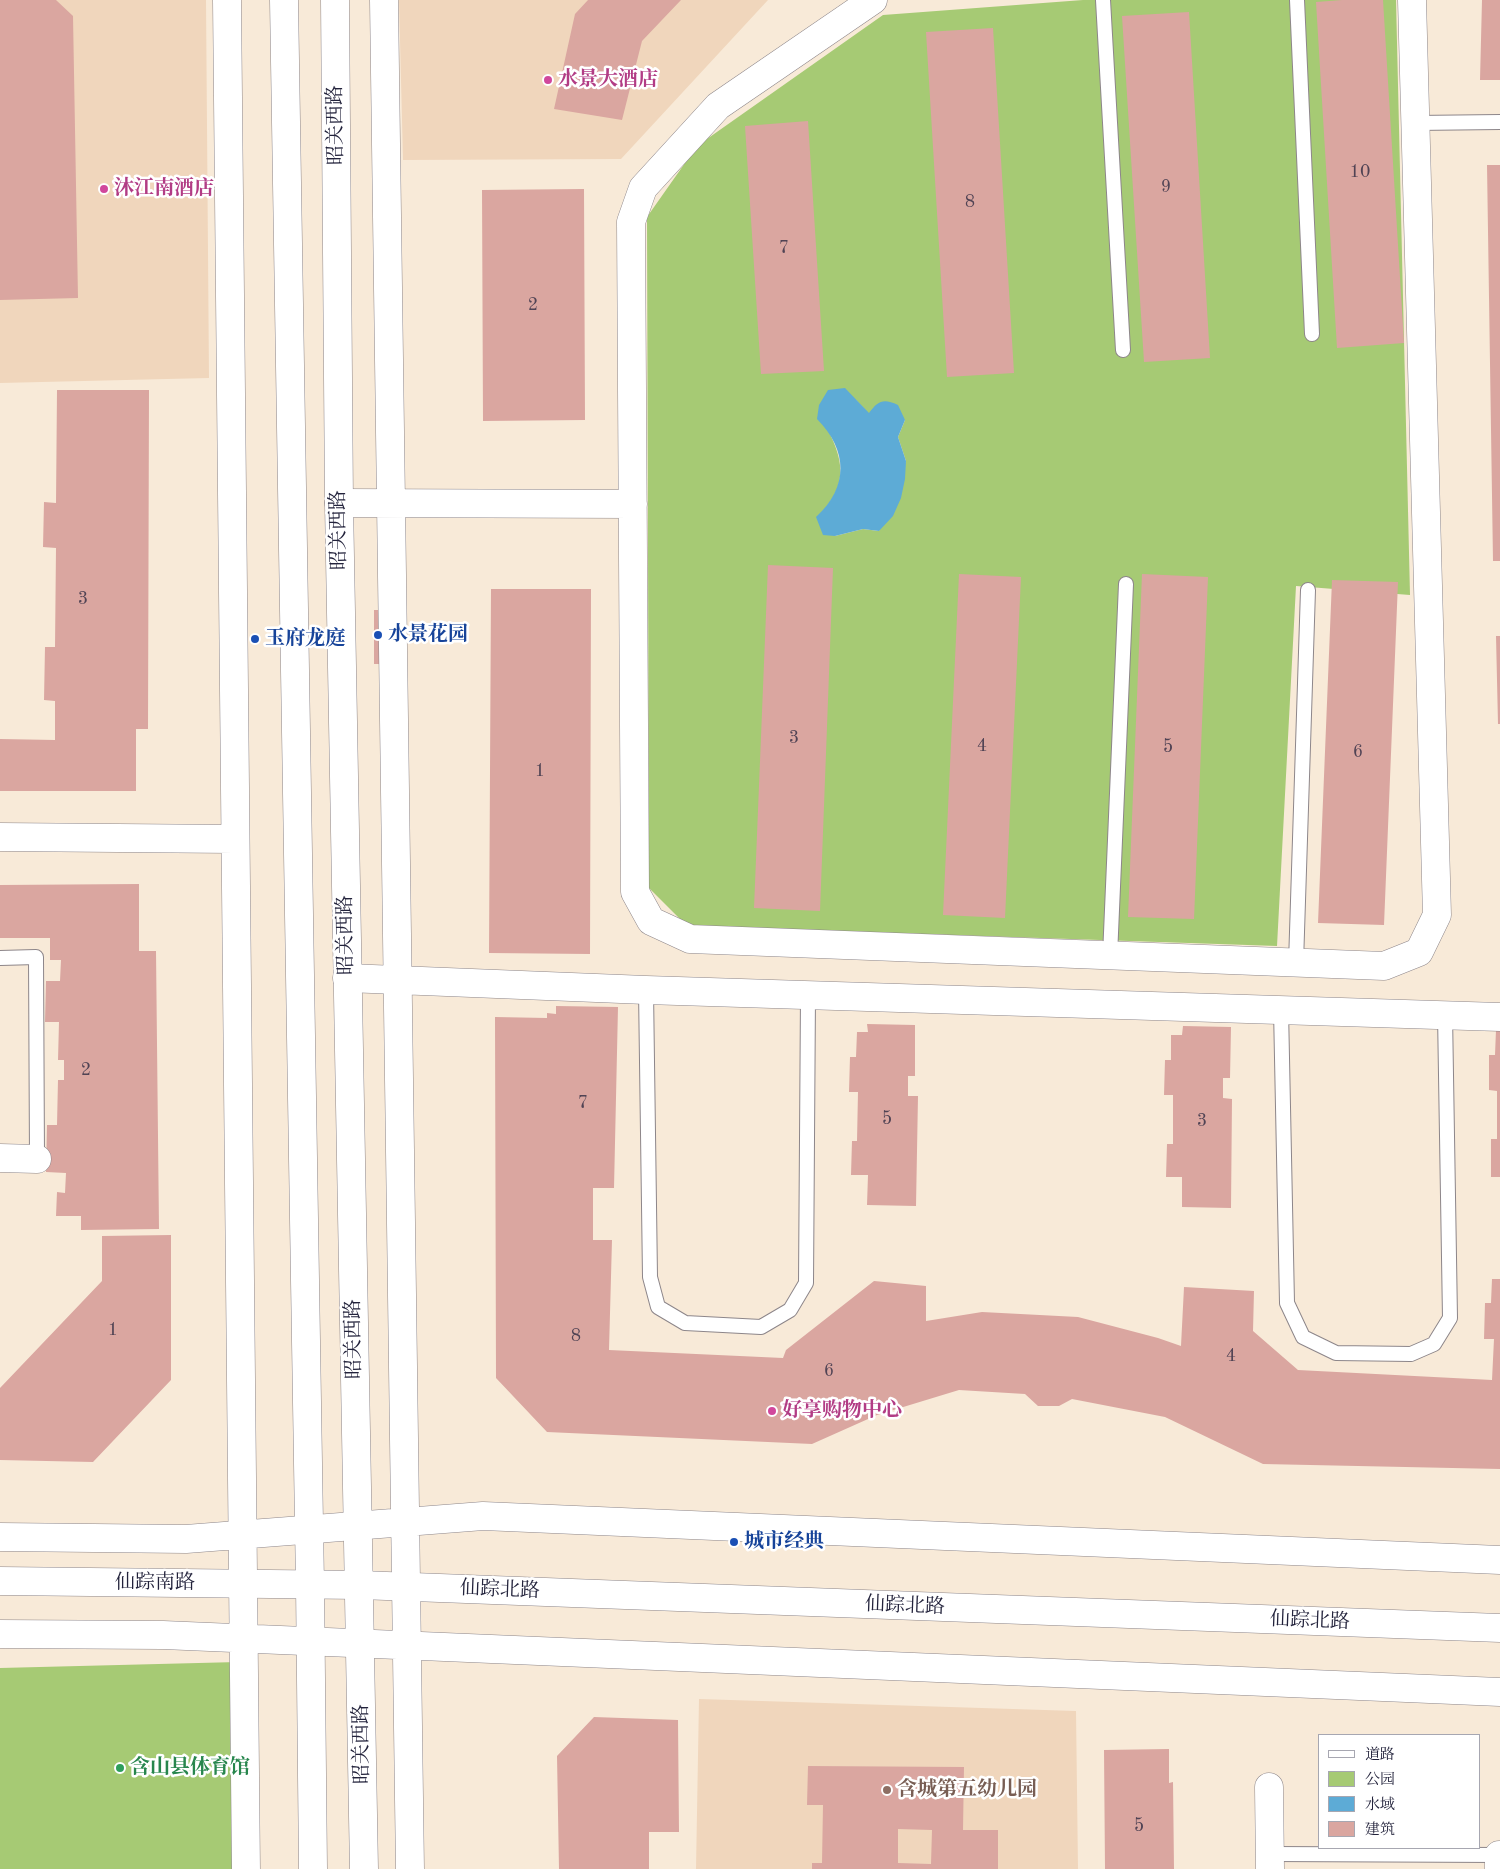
<!DOCTYPE html>
<meta charset="utf-8">
<style>
body{margin:0}
#map{position:relative;width:1500px;height:1869px;overflow:hidden;background:#f8ead8;font-family:"Old Standard TT","Noto Serif SC",serif}
canvas{display:block}
.legend{position:absolute;left:1318px;top:1734px;width:162px;height:115px;box-sizing:border-box;background:#fff;border:1px solid #a7a7b1;margin:0;padding:6px 9px;list-style:none;font-size:15px;color:#22223b}
.legend li{display:flex;align-items:center;gap:10px;height:25px}
.legend b{width:25px;border:1px solid #a7a7b1}
</style>
<div id="map">
<canvas width="1500" height="1869"></canvas>
<ul class="legend">
<li><b style="height:6px;background:#fff"></b>道路</li>
<li><b style="height:14px;background:#a6ca74"></b>公园</li>
<li><b style="height:14px;background:#5dabd6"></b>水域</li>
<li><b style="height:14px;background:#daa6a0"></b>建筑</li>
</ul>
</div>
<script>
const g = document.querySelector('canvas').getContext('2d');
g.lineJoin = 'round';
function paint(path, color) {
  g.fillStyle = color;
  g.fill(path, 'evenodd');
}
function stroke(path, color, width, dash) {
  g.strokeStyle = color;
  g.lineWidth = width;
  g.lineCap = dash ? 'butt' : 'round';
  g.setLineDash(dash || []);
  g.stroke(path);
}
function write(font, color, halo, rows, align = 'center') {
  g.font = font + ' "Old Standard TT","Noto Serif SC",serif';
  g.lineWidth = 5;
  g.setLineDash([]);
  g.textBaseline = 'middle';
  g.strokeStyle = halo;
  g.fillStyle = color;
  for (const [text, x, y, turn = 0] of rows) {
    g.save();
    g.translate(x, y);
    g.rotate((+turn || 0) * Math.PI / 180);
    g.textAlign = isNaN(turn) ? turn : align;
    if (halo) g.strokeText(text, 0, 0);
    g.fillText(text, 0, 0);
    g.restore();
  }
}
paint(new Path2D(`
 M 0,0 L 206,0 L 209,378 L 0,383 Z
 M 399,0 L 768,0 L 621,159 L 403,160 Z
 M 699,1699 L 1076,1711 L 1078,1869 L 696,1869 Z`), '#f0d6bc');
paint(new Path2D(`
 M 1083,0 L 1396,0 L 1410,595 L 1296,586 L 1277,946 L 687,926 L 649,888 L 647,217 L 697,146 L 883,15 ZM 856,400 L 869,414 L 905,420 L 898,437 L 906,461 L 879,531 L 863,529 L 835,536 L 817,517 C 846,489 846,465 828,430 Z
 M 238,1662 L 240,1869 L 0,1869 L 0,1668 Z`), '#a6ca74');
paint(new Path2D(`
 M 845,388 L 869,413 C 878,401 883,398 898,405 L 905,420 L 898,437 L 906,461 L 905,479 L 901,498 L 893,516 L 879,531 L 863,529 L 835,536 L 823,535 L 816,517 C 849,487 848,450 817,419 L 819,405 L 828,390 Z`), '#5dabd6');
paint(new Path2D(`
 M 0,0 L 56,0 L 73,16 L 78,298 L 0,300 Z
 M 588,0 L 681,0 L 642,41 L 622,120 L 554,109 L 575,14 Z
 M 1342,0 L 1383,0 L 1404,343 L 1337,348 L 1316,2 Z
 M 1482,0 L 1500,0 L 1500,80 L 1480,80 Z
 M 1189,12 L 1210,358 L 1144,362 L 1122,16 Z
 M 993,28 L 1014,373 L 947,377 L 926,32 Z
 M 808,121 L 824,371 L 761,374 L 745,126 Z
 M 1487,165 L 1500,165 L 1500,561 L 1493,561 Z
 M 584,189 L 585,420 L 483,421 L 482,190 Z
 M 57,390 L 149,390 L 148,729 L 136,729 L 136,791 L 0,791 L 0,739 L 55,740 L 55,701 L 44,700 L 45,647 L 55,647 L 56,548 L 43,547 L 44,502 L 56,503 Z
 M 768,565 L 833,568 L 820,911 L 754,908 Z
 M 959,574 L 1021,577 L 1005,918 L 943,915 Z
 M 1142,574 L 1208,577 L 1194,919 L 1128,917 Z
 M 1332,580 L 1398,582 L 1384,925 L 1318,923 Z
 M 491,589 L 591,589 L 590,954 L 489,953 Z
 M 374,610 L 383,610 L 383,664 L 374,664 Z
 M 1496,636 L 1500,636 L 1500,724 L 1498,724 Z
 M 139,884 L 139,951 L 156,951 L 159,1229 L 81,1230 L 81,1216 L 56,1216 L 57,1192 L 65,1193 L 66,1173 L 46,1172 L 47,1125 L 57,1125 L 58,1080 L 64,1080 L 64,1060 L 58,1060 L 59,1022 L 45,1022 L 46,981 L 60,981 L 61,960 L 50,960 L 50,938 L 0,938 L 0,885 Z
 M 556,1006 L 618,1007 L 614,1188 L 593,1188 L 593,1240 L 612,1240 L 609,1350 L 783,1358 L 786,1350 L 874,1281 L 926,1286 L 926,1321 L 982,1312 L 1078,1317 L 1158,1338 L 1181,1346 L 1184,1287 L 1254,1291 L 1253,1331 L 1298,1370 L 1492,1380 L 1494,1339 L 1484,1339 L 1485,1303 L 1491,1303 L 1492,1279 L 1500,1279 L 1500,1469 L 1263,1464 L 1165,1417 L 1072,1399 L 1059,1406 L 1038,1406 L 1025,1394 L 959,1390 L 877,1415 L 812,1444 L 547,1432 L 496,1378 L 495,1017 L 547,1018 L 547,1013 L 556,1014 Z
 M 867,1024 L 915,1025 L 915,1076 L 908,1076 L 908,1096 L 918,1096 L 916,1206 L 867,1205 L 868,1175 L 851,1175 L 852,1141 L 857,1141 L 858,1092 L 849,1092 L 850,1057 L 856,1057 L 857,1032 L 868,1032 Z
 M 1183,1026 L 1231,1027 L 1230,1078 L 1223,1078 L 1223,1098 L 1232,1099 L 1231,1208 L 1182,1207 L 1182,1177 L 1166,1177 L 1167,1144 L 1173,1144 L 1173,1095 L 1164,1095 L 1165,1060 L 1171,1060 L 1171,1035 L 1182,1035 Z
 M 1496,1030 L 1500,1030 L 1500,1177 L 1491,1177 L 1491,1139 L 1497,1139 L 1497,1091 L 1489,1090 L 1489,1055 L 1495,1055 Z
 M 171,1235 L 171,1380 L 93,1462 L 0,1460 L 0,1388 L 102,1281 L 102,1236 Z
 M 594,1717 L 678,1720 L 679,1832 L 649,1832 L 649,1869 L 559,1869 L 557,1756 Z
 M 1169,1749 L 1169,1783 L 1173,1782 L 1174,1869 L 1105,1869 L 1104,1750 Z
 M 808,1766 L 964,1767 L 963,1830 L 998,1830 L 998,1869 L 812,1869 L 812,1863 L 822,1863 L 823,1805 L 807,1805 ZM 898,1829 L 932,1830 L 931,1864 L 898,1863 Z`), '#daa6a0');
const service = new Path2D(`
 M 1103,0 L 1123,350
 M 1297,0 L 1312,334
 M 1415,123 L 1500,122
 M 1110,956 L 1126,584
 M 0,958 L 36,957 L 37,1159
 M 1296,963 L 1308,590
 M 646,990 L 650,1277 L 658,1307 L 685,1323 L 761,1327 L 790,1310 L 806,1283 L 808,995
 M 1281,1009 L 1287,1303 L 1303,1337 L 1336,1353 L 1411,1354 L 1434,1344 L 1450,1318 L 1445,1014
 M 1270,1854 L 1499,1855`);
const minor = new Path2D(`
 M 227,0 L 246,1869
 M 384,0 L 410,1869
 M 873,0 L 718,106 L 643,188 L 631,222 L 635,892 L 651,921 L 690,939 L 1384,966 L 1419,952 L 1437,915 L 1412,0
 M 339,503 L 633,504
 M 0,837 L 234,839
 M 347,978 L 646,990 L 1500,1017
 M 0,1158 L 37,1159
 M 0,1537 L 186,1539 L 483,1516 L 1500,1560
 M 0,1634 L 163,1635 L 1500,1692
 M 1269,1787 L 1270,1869
 M 1499,1855 L 1499,1869`);
const secondary = new Path2D(`
 M 0,1581 L 360,1585 L 1500,1628`);
const primary = new Path2D(`
 M 284,0 L 310,1584 L 313,1869
 M 335,0 L 339,503 L 364,1869`);
stroke(service, '#8d868a', 16);
stroke(minor, '#8d868a', 29);
stroke(secondary, '#8d868a', 29);
stroke(primary, '#8d868a', 29);
stroke(service, '#fff', 14);
stroke(minor, '#fff', 28);
stroke(secondary, '#fff', 28);
stroke(primary, '#fff', 28);
for (const [x, y, r, color] of [
 [548,80,5,"#d1479c"],
 [104,189,5,"#d1479c"],
 [378,635,5,"#1a4fb4"],
 [255,639,5,"#1a4fb4"],
 [772,1411,5,"#d1479c"],
 [734,1542,5,"#1a4fb4"],
 [120,1768,5,"#2e9e5b"],
 [887,1790,5,"#8d6e63"]
]) {
  const dot = new Path2D();
  dot.arc(x, y, r, 0, 2 * Math.PI);
  g.fillStyle = color;
  g.fill(dot);
  stroke(dot, '#fff', 2);
}
write('18px', '#504354', null, [
 ["10",1360,172],
 ["9",1166,187],
 ["8",970,202],
 ["7",784,248],
 ["2",533,305],
 ["3",83,599],
 ["3",794,738],
 ["4",982,746],
 ["5",1168,747],
 ["6",1358,752],
 ["1",540,771],
 ["2",86,1070],
 ["7",583,1103],
 ["5",887,1119],
 ["3",1202,1121],
 ["1",113,1330],
 ["8",576,1336],
 ["4",1231,1356],
 ["6",829,1371],
 ["5",1139,1826]
]);
write('bold 20px', '#b23c85', '#fff', [
 ["水景大酒店",558,80],
 ["沐江南酒店",114,189],
 ["好享购物中心",782,1411]
], 'left');
write('20px', '#22223b', '#fff', [
 ["昭关西路",336,125,-91],
 ["昭关西路",339,530,-91],
 ["昭关西路",346,935,-91],
 ["昭关西路",354,1339,-91],
 ["仙踪南路",155,1583],
 ["仙踪北路",500,1590,2],
 ["仙踪北路",905,1606,2],
 ["仙踪北路",1310,1621,2],
 ["昭关西路",362,1744,-91]
]);
write('bold 20px', '#164399', '#fff', [
 ["水景花园",388,635],
 ["玉府龙庭",265,639],
 ["城市经典",744,1542]
], 'left');
write('bold 20px', '#27864d', '#fff', [
 ["含山县体育馆",130,1768]
], 'left');
write('bold 20px', '#785e54', '#fff', [
 ["含城第五幼儿园",897,1790]
], 'left');
</script>
